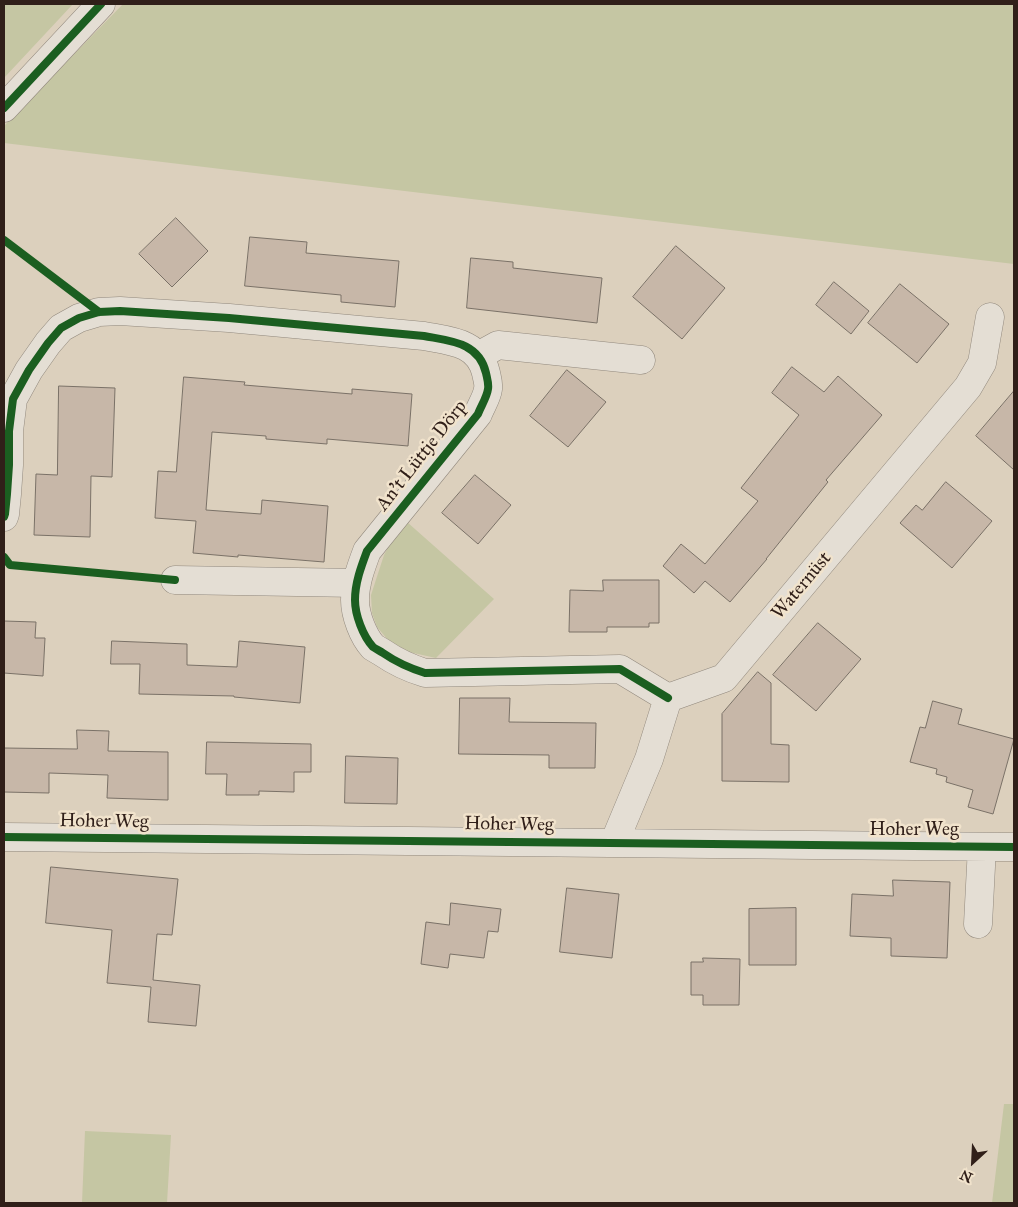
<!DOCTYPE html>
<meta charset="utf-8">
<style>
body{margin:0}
#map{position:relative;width:1018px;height:1207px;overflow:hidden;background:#dcd0bd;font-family:"IM FELL Great Primer",serif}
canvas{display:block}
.frame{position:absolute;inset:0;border:5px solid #301f19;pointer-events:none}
.north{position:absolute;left:948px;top:1137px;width:50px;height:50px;-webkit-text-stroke:4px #f1e3cc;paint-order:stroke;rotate:205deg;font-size:14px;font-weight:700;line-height:20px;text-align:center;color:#301f19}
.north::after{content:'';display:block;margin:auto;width:18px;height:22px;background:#301f19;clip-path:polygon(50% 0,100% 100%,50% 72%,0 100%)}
</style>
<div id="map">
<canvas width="1018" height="1207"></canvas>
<div class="frame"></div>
<div class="north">N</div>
</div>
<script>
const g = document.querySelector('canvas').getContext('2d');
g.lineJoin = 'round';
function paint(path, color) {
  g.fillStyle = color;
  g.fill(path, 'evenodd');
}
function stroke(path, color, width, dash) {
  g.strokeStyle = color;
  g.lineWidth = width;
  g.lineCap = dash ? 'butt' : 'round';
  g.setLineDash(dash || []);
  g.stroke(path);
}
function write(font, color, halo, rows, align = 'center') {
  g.font = font + ' "IM FELL Great Primer",serif';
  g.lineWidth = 5;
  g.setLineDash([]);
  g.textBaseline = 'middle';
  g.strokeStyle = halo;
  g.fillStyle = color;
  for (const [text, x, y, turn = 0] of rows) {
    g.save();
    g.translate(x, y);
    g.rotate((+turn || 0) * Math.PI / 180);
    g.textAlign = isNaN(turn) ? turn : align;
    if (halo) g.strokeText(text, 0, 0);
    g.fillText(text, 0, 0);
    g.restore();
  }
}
paint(new Path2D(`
 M 4,4 L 73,4 L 4,78 Z
 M 123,4 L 1014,4 L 1014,264 L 4,143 L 4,126 Z
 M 407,522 L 494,599 L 436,658 L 409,652 L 388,640 L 377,627 L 372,613 L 371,595 L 384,555 L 392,540 Z
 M 1004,1104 L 1014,1104 L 1014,1203 L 992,1203 Z
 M 85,1131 L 171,1135 L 167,1203 L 82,1203 Z`), '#c5c6a3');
const building = new Path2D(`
 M 176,218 L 208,251 L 172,287 L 139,254 Z
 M 250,237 L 307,242 L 306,253 L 399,261 L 395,307 L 341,302 L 341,295 L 245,286 Z
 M 676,246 L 725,288 L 682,339 L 633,297 Z
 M 471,258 L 513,262 L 513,268 L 602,278 L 597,323 L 467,308 Z
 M 834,282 L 869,311 L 851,334 L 816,305 Z
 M 900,284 L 949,324 L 917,363 L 868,323 Z
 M 792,367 L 824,392 L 838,376 L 882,415 L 826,480 L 828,482 L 766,559 L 767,559 L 730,602 L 705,581 L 694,593 L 663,566 L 681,544 L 705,564 L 758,501 L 741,488 L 799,415 L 772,393 Z
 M 567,370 L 606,402 L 568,447 L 530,416 Z
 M 184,377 L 245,382 L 244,385 L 352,394 L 352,389 L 412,394 L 408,446 L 327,439 L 327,444 L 266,439 L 266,436 L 212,432 L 206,510 L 261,514 L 262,500 L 328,506 L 324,562 L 238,555 L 238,557 L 193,553 L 196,521 L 155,518 L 158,471 L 176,472 Z
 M 59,386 L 115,388 L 112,477 L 91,476 L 90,537 L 34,535 L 36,474 L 57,475 Z
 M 1014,391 L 1014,470 L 976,436 Z
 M 475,475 L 511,505 L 478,544 L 442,513 Z
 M 946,482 L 992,521 L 952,568 L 900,523 L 916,505 L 922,510 Z
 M 603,580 L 659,580 L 659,623 L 649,623 L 649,627 L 607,627 L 607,632 L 569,632 L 570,590 L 603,591 Z
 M 4,621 L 36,622 L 35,638 L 45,638 L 43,676 L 4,673 Z
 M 818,623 L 861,659 L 816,711 L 773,675 Z
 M 112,641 L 187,644 L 187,665 L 237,667 L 239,641 L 305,647 L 300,703 L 234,697 L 234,696 L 139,694 L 140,664 L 111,664 Z
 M 758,672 L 771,683 L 771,744 L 789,745 L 789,782 L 722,781 L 722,714 Z
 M 460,698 L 510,698 L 509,722 L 596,723 L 595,768 L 549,768 L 549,755 L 459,754 Z
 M 933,701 L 962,709 L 958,724 L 1014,739 L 993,814 L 968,807 L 973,790 L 946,782 L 947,777 L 936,774 L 937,769 L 910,762 L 920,727 L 925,728 Z
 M 77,730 L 109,731 L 108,751 L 168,752 L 168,800 L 107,798 L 108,775 L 49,773 L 49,793 L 4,792 L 4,748 L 77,749 Z
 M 207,742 L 311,744 L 311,772 L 294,772 L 294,792 L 259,791 L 259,795 L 226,795 L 227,774 L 206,774 Z
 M 346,756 L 398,758 L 397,804 L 345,803 Z
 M 51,867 L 178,879 L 172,935 L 157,934 L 153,980 L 200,985 L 196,1026 L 148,1022 L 151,987 L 107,983 L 112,930 L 46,923 Z
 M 893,880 L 950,882 L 947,958 L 891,956 L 891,938 L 850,936 L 852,894 L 893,896 Z
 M 567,888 L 619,894 L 612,958 L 560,952 Z
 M 451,903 L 501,909 L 498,932 L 488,931 L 484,958 L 450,954 L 448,968 L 421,964 L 426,922 L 449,925 Z
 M 796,908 L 796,965 L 749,965 L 749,909 Z
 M 703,958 L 740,959 L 739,1005 L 703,1005 L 703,995 L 691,995 L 691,962 L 703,962 Z`);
paint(building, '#c7b7a8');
stroke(building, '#7a7167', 1);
const minor = new Path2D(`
 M 4,108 L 101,4
 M 478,356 L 498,345 L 641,360
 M 4,517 L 5,514 L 7,494 L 9,465 L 9,431 L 13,399 L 29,370 L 48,343 L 61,328 L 79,318 L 99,312 L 120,311 L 229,318 L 424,336 C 450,341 479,342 486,373 C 487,378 489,384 488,389 C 487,397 481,406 478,414 L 367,551 C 361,567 355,583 355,600 C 355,615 363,636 373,647 C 376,649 380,651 383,653 C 396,662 409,668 425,673 L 620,669 L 668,698
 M 175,580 L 357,583
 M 668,698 L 724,678 L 968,387 L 982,363 L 990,317
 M 4,837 L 1014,847
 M 614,843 L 649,759 L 668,698
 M 978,924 L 982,847`);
stroke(minor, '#91887d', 29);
stroke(minor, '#e4ded4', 28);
stroke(new Path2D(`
 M 4,108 L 101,4
 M 4,240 L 99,312
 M 4,517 L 5,514 L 7,494 L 9,465 L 9,431 L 13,399 L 29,370 L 48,343 L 61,328 L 79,318 L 99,312 L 120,311 L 229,318 L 424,336 C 450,341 479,342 486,373 C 487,378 489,384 488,389 C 487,397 481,406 478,414 L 367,551 C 361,567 355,583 355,600 C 355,615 363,636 373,647 C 376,649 380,651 383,653 C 396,662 409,668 425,673 L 620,669 L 668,698
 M 4,557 L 10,565 L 175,580
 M 4,837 L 1014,847`), '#1b5e20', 8);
write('19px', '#301f19', '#f1e3cc', [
 ["An't Lüttje Dörp",422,456,-52],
 ["Waternüst",802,586,-50],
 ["Hoher Weg",104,822,1],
 ["Hoher Weg",509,825,1],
 ["Hoher Weg",914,830]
]);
</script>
